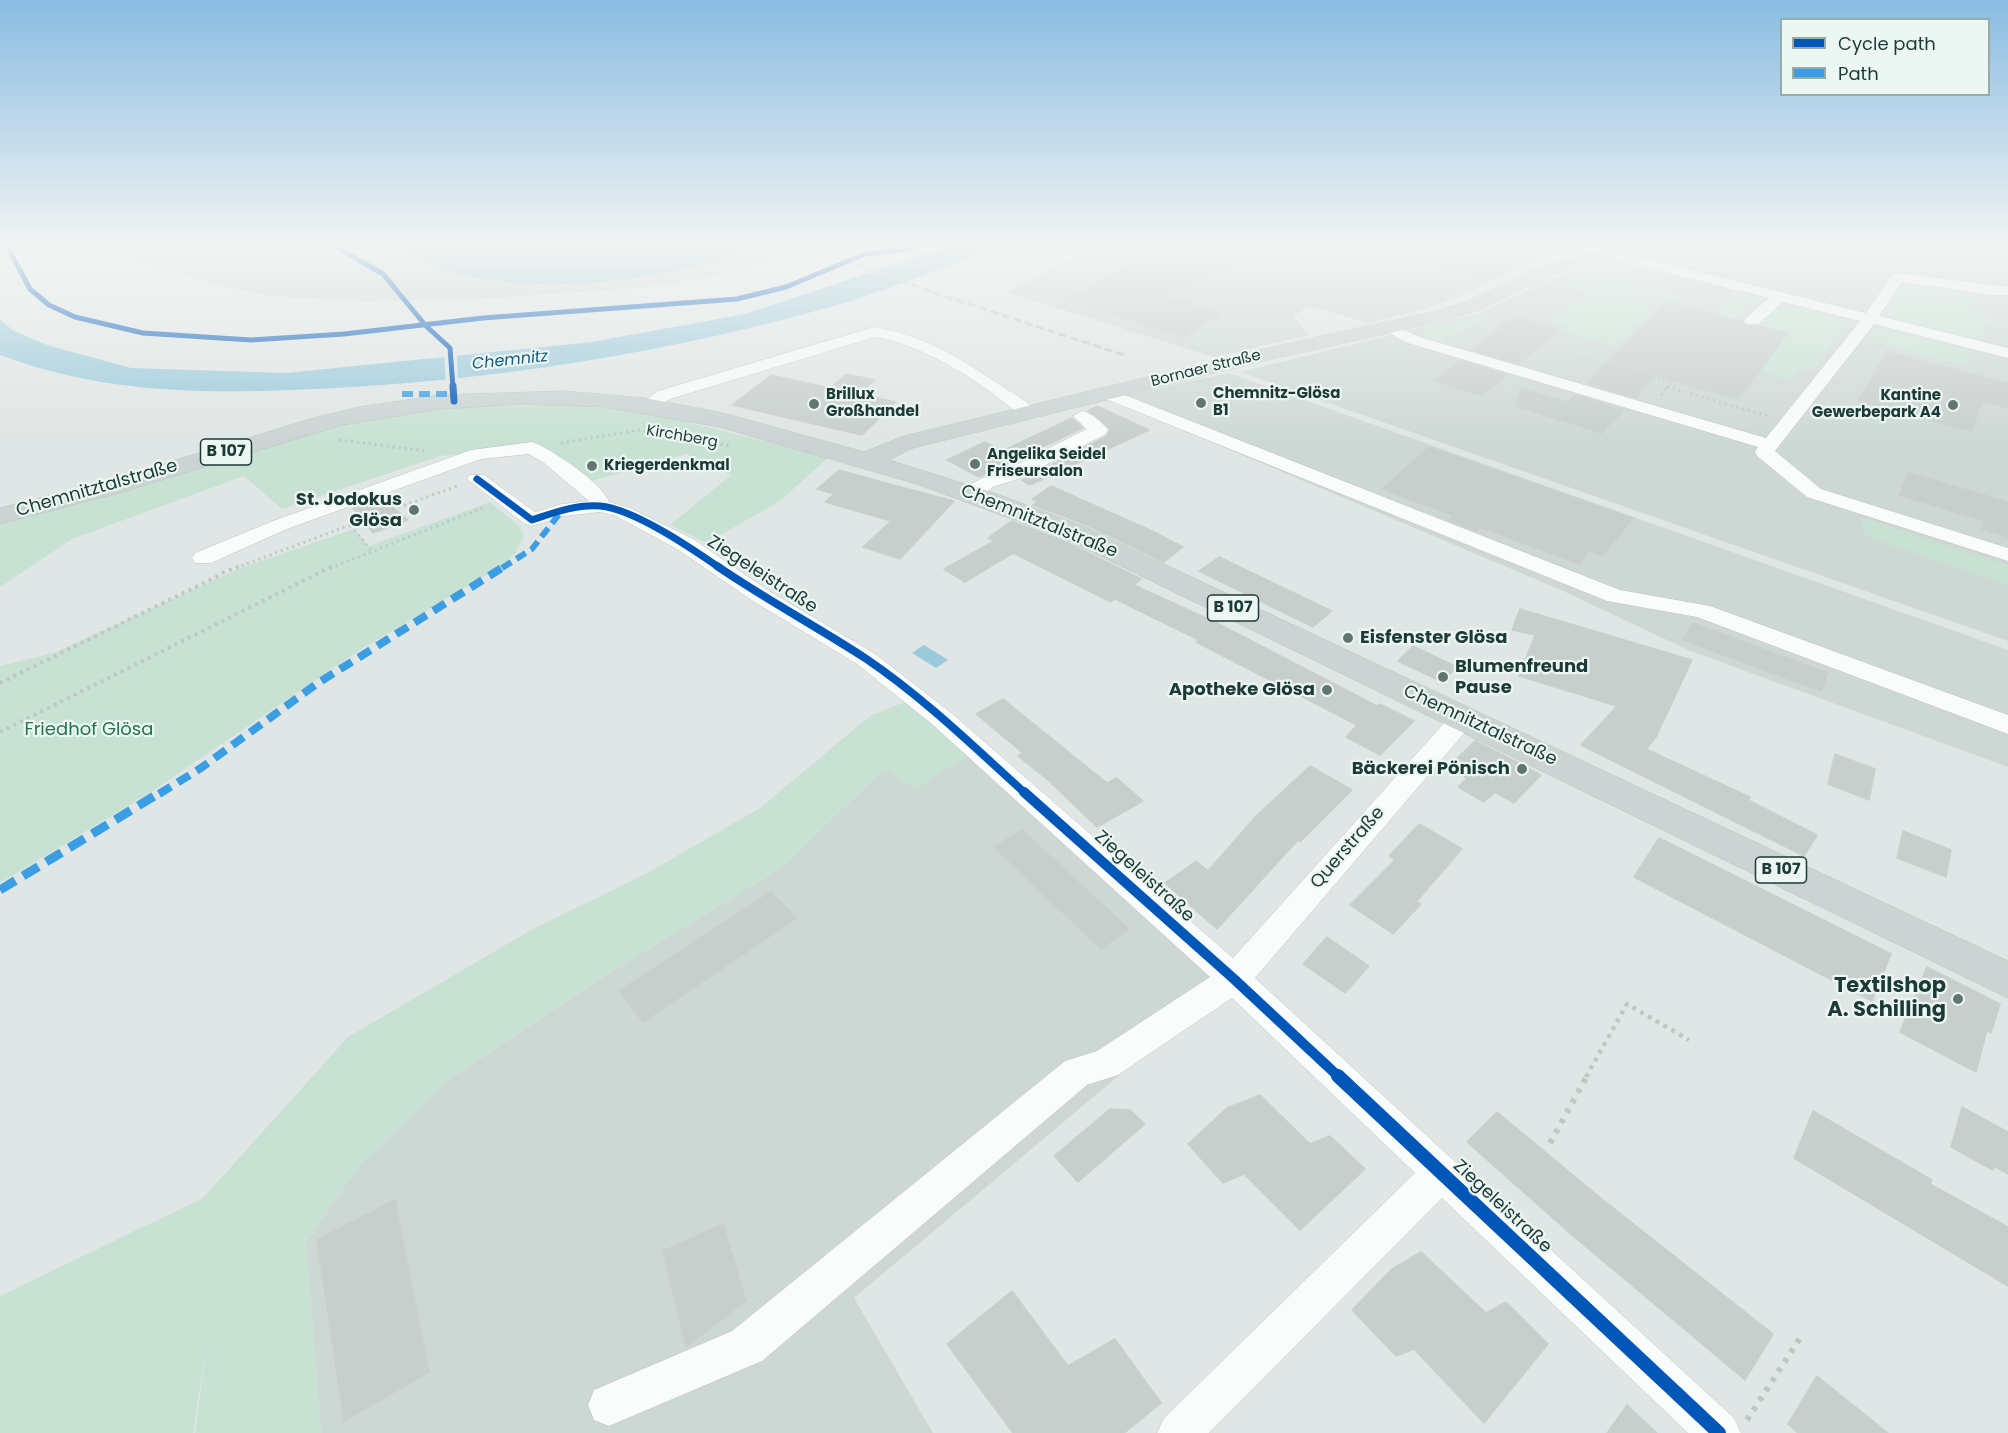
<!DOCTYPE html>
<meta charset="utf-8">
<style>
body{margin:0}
#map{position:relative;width:2008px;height:1433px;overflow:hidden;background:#e0e6e5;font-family:Poppins,sans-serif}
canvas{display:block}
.legend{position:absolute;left:1780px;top:18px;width:210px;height:78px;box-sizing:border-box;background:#ecf7f3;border:2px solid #99aba7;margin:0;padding:8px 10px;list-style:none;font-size:18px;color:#1c3a36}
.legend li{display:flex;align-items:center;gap:12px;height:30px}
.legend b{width:30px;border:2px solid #99aba7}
</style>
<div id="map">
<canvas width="2008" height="1433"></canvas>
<ul class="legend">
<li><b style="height:8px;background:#0057b8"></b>Cycle path</li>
<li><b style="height:8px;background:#3c9ee2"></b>Path</li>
</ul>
</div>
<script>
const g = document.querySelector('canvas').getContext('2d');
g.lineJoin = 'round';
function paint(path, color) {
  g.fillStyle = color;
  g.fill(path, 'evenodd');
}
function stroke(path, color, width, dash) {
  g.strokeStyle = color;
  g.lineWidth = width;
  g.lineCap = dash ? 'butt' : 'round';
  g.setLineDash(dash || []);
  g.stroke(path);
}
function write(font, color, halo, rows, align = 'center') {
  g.font = font + ' Poppins,sans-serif';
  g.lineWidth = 4.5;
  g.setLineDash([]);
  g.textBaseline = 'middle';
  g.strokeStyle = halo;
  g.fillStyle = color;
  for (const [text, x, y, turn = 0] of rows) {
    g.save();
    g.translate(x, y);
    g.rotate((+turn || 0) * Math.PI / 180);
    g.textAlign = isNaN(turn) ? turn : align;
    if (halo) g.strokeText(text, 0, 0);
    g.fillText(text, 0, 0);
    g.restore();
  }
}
paint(new Path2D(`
 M 81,244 L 818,244 L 713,277 L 633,288 L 467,300 L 361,301 L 269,296 L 216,284 Z
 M 1073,244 L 1600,244 L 1549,257 L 1434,306 L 1369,323 L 1308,306 L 1293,317 L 1310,335 L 1214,357 L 1006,292 L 1089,250 Z
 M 1672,244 L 1877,244 L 2008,256 L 2008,641 L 1240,372 L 1477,314 L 1549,280 L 1598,264 L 1643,255 Z
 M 1228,373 L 2008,650 L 2008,767 L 1688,650 L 1561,590 L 1110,399 Z
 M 969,756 L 1234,979 L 854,1298 L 933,1433 L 321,1433 L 306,1242 L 359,1166 L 448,1080 L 606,975 L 784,866 L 883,769 Z`), '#cdd8d5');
paint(new Path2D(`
 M 1587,272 L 1693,299 L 1688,304 L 1664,299 L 1615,346 L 1561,331 L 1567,327 L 1552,322 L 1586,292 L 1552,282 Z
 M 1905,281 L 1921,281 L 1979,294 L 1970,311 L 1993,317 L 1976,340 L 1897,321 L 1884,312 Z
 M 1734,291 L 1759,297 L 1738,320 L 1712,314 Z
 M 1796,307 C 1813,308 1833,312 1844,326 L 1814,369 L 1798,370 L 1792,381 L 1759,371 L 1787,333 L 1758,325 L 1771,310 Z
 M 1480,315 L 1485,317 C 1471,329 1456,331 1441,342 L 1420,334 L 1421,331 Z
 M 1880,328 L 1893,328 L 1973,347 L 1963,365 L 1868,341 L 1876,329 Z
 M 555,405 L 621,409 L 658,415 L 829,457 L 780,501 L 706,543 L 670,525 L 731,475 L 687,454 L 588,482 L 536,445 L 440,456 L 282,509 L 244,476 L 72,539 L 0,587 L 0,519 L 329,426 L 408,411 L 468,406 Z
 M 490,502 L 518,525 L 524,536 L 516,552 L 503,565 L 360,650 L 148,794 L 0,883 L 0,666 L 56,652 L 238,569 L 354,529 L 369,546 Z
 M 1860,517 L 2008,565 L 2008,585 L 1874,539 L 1864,533 Z
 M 907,701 L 969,756 L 916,788 L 883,769 L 784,866 L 606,975 L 448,1080 L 359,1166 L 306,1242 L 321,1433 L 195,1433 L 207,1343 L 193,1433 L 0,1433 L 0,1296 L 203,1198 L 348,1037 L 531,930 L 647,873 L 760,808 L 870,716 Z`), '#c7e2d3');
paint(new Path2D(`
 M 392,244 L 761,244 L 763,245 C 675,279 556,296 462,275 C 437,269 414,257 392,244 Z
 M 955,244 L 1004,244 C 947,265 889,291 830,307 C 674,351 513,377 352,387 C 232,394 114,398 0,355 L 0,320 L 14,331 L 47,345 L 131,368 L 286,373 L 592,342 L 745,314 Z
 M 924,645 L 948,660 L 936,668 L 912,653 Z`), '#9ac9da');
paint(new Path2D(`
 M 457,354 L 458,381 L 446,383 L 444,355 Z`), '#e0e6e5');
const building = new Path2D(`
 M 1088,244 L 1233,244 L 1258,251 L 1168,297 L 1221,314 L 1183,337 L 1066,299 L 1136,263 L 1087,249 Z
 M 1391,244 L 1556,244 L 1487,279 L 1390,248 Z
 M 1667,302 L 1742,321 L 1746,326 L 1760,326 L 1788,333 L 1738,399 L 1655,376 L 1635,398 L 1587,383 Z
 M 1513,317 L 1559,330 L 1519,364 L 1473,350 Z
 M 1887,352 L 2008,383 L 2008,408 L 1983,401 L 1971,431 L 1858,401 Z
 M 1460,361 L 1507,375 L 1482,396 L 1435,381 Z
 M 846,374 L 875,380 L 859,394 L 896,402 L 862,435 L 732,405 L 771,375 L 830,388 Z
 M 1521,388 L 1568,402 L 1575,395 L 1624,410 L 1602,433 L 1516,406 Z
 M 1097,406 L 1149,430 L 1030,485 L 1022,480 L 1107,436 L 1110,429 L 1088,411 Z
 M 1072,418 L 1083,428 L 979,477 L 947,460 L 985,442 L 1002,451 Z
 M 1429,447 L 1633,518 L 1602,556 L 1589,551 L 1579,564 L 1480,527 L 1477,531 L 1449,520 L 1454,516 L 1382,489 Z
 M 839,470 L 893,485 L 954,501 L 900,559 L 863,547 L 891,521 L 825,502 L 834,494 L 817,489 Z
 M 1909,473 L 2008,502 L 2008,537 L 1982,529 L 1985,521 L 1899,495 Z
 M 1051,486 L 1152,531 L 1183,547 L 1164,562 L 1084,524 L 1033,505 L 1038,502 L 1032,499 Z
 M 381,497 L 408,520 L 373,533 L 353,508 Z
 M 1011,521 L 1062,540 L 1141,579 L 1134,585 L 1219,624 L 1377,706 L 1380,704 L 1414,721 L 1380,755 L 1346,737 L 1357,725 L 1196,642 L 1199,640 L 1115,599 L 1111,602 L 1013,553 L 965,582 L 944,569 L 994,541 L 988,538 Z
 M 1219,557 L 1292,592 L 1332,611 L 1313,627 L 1199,571 Z
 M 1520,609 L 1692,660 L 1656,737 L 1646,749 L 1750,797 L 1748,800 L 1817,835 L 1804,856 L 1581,745 L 1617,706 L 1519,676 L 1535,635 L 1512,630 Z
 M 1693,623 L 1828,673 L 1821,691 L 1683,640 Z
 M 1413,646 L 1457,667 L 1442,682 L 1398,661 Z
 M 1003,699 L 1107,783 L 1117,778 L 1143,801 L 1097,827 L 1048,780 L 1018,756 L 1023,753 L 976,714 Z
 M 1475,741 L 1507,757 L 1541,775 L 1514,803 L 1495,792 L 1484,802 L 1458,787 L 1467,778 L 1448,767 Z
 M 1835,754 L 1875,769 L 1869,800 L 1828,784 Z
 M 1310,766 L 1352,790 L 1300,842 L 1298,840 L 1217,929 L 1165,883 L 1196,861 L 1208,871 L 1257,815 Z
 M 1419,824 L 1462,849 L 1416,902 L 1421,904 L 1393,934 L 1350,905 L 1395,860 L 1389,856 Z
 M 1022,830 L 1129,929 L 1101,949 L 994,847 Z
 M 1903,831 L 1951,850 L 1946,877 L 1897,858 Z
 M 1659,838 L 1891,954 L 1872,1001 L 1634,877 Z
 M 771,892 L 797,918 L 643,1022 L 619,991 Z
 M 1327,937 L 1369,966 L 1345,993 L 1303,964 Z
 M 1927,967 L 2000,1004 L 1991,1033 L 1987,1030 L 1976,1072 L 1900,1032 Z
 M 1260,1095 L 1310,1144 L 1330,1136 L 1365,1169 L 1300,1230 L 1244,1174 L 1223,1183 L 1188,1144 L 1227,1108 Z
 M 1962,1107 L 2008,1132 L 2008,1174 L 1994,1166 L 1993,1170 L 1951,1147 Z
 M 1110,1109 L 1130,1110 L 1145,1124 L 1078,1182 L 1054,1156 Z
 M 1813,1111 L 1932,1180 L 1930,1184 L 2008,1227 L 2008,1286 L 1794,1158 Z
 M 1497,1112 L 1602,1199 L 1773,1334 L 1745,1380 L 1573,1236 L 1467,1142 Z
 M 395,1200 L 429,1372 L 344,1421 L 317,1240 Z
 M 723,1224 L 746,1301 L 686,1347 L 663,1251 Z
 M 1421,1252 L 1486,1313 L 1506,1302 L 1548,1344 L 1484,1423 L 1414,1349 L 1396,1356 L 1352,1310 L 1392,1269 Z
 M 1012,1291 L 1068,1366 L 1115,1339 L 1161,1403 L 1124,1433 L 1013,1433 L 947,1344 Z
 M 1817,1376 L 1888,1433 L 1798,1433 L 1788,1424 Z
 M 1627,1405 L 1657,1433 L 1607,1433 Z`);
paint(building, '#c7cecb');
stroke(building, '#c8cfce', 1.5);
const minor = new Path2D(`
 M 1604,249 L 1866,313 L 1893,274 L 1898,273 L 2008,287 L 2008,295 L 1994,295 L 1902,282 L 1879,316 L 2008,348 L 2008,358 L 1874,324 L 1775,451 L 1821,489 L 2008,548 L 2008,561 L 1807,497 L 1757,456 L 1755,452 L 1758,447 L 1408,343 L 1379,328 L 1381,325 L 1393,325 L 1420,337 L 1766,438 L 1860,321 L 1783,302 L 1758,324 L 1746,324 L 1744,321 L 1746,318 L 1769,298 L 1599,256 L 1597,253 Z
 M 874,327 C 923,335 962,359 1003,387 C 1014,394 1028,401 1036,412 L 1033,416 L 1021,416 C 983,383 925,345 875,337 L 670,399 L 648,411 L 639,406 L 658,391 Z
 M 1107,388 L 1620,590 L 1710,606 L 2008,715 L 2008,734 L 1697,617 L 1607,601 L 1101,397 L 1098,393 Z
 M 1082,411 C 1092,413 1102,422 1108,430 L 1106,434 L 1018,479 L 993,487 L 979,497 L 965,497 L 962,493 C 973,478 991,477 1007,469 C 1034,457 1060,442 1087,429 L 1073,416 Z
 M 532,442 C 549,447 605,485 609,502 L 630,508 L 693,539 L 769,591 L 875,654 L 950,712 L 1233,958 L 1454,712 L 1463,709 L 1472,712 L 1476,718 L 1472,724 L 1255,978 L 1734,1418 L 1741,1433 L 1688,1433 L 1442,1198 L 1209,1433 L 1157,1433 L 1164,1418 L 1415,1173 L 1232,998 L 1118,1075 L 1087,1085 L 762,1361 L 609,1426 L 594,1420 L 588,1405 L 594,1390 L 732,1331 L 1065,1061 L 1097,1051 L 1210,977 L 932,724 L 857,664 L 753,601 L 677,549 L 616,516 L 600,512 L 565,516 L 532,526 L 525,524 L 467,479 L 470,475 L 484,475 L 535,512 L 562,504 L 589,501 L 544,463 L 529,454 L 481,459 L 287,529 L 211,563 L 195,563 L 192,558 L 195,553 L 273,521 L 471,450 Z`);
const major = new Path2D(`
 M 1627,244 L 1656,244 L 1653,248 L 1558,273 L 1482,309 L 1448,320 L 1263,361 L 913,448 L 889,460 L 994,493 L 1083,526 L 2008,961 L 2008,998 L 1063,538 L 917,484 L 719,427 L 604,407 L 522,404 L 440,409 L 342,425 L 122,492 L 0,524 L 0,508 L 104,482 L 317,417 L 359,407 L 440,395 L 563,391 L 645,398 L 723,413 L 864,452 L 904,436 L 1263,349 L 1436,311 L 1468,301 L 1544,265 Z`);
stroke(minor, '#bdc3c2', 1);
stroke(major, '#bac4c2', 1);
stroke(new Path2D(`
 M 1872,345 L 1879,347 L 1883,339
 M 1567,355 L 1671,383 L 1667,388
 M 1667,387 L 1669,388`), '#bdc8c6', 2, [1.5, 3]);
stroke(new Path2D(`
 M 1667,387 L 1768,416
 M 1661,395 L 1668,386
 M 339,440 L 426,451
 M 561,443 L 638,430 L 731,446
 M 371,550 L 350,525 L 460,485
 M 236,568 L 350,525
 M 330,568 L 485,507`), '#bdc8c6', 3, [2, 4]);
stroke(new Path2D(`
 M 222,573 L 240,566
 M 0,683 L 222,574
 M 0,732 L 333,566`), '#bdc8c6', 4, [3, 4.5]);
stroke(new Path2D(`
 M 1586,1077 L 1627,1004 L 1689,1040`), '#bdc8c6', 4.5, [4, 5]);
stroke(new Path2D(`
 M 1550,1143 L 1587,1076
 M 1747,1420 L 1800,1338`), '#bdc8c6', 6, [4.5, 7]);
paint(minor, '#fafbfb');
paint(major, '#cbd4d3');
stroke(new Path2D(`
 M 798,244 L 944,296 L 1127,356`), '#c5c9c9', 3, [8, 4]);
stroke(new Path2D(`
 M 402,394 L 454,394
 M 502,568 L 532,549 L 560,513`), '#3c9ee2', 6, [11, 6]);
stroke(new Path2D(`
 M 159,794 L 201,768 L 318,683 L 505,566`), '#3c9ee2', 8, [14, 8]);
stroke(new Path2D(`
 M 0,890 L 161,792`), '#3c9ee2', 9, [18, 9]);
stroke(new Path2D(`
 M 6,244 L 30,289 L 49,305 L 75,317 L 143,333 L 251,340 L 344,334 L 483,318 L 737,299 L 786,287 L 865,254 L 900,250 L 922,244
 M 331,244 L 383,274 L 426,326 L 450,348 L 453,388`), '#0057b8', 5);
stroke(new Path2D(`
 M 453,386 L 454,401
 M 477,479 L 532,520 C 553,513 577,504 600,506 C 634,509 691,548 720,568`), '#0057b8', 7);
stroke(new Path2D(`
 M 717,566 C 765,599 816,626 865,658 C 923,697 974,747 1026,794`), '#0057b8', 8);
stroke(new Path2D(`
 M 1024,792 L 1234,979 L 1339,1077`), '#0057b8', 10);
stroke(new Path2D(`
 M 1338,1076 L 1719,1433`), '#0057b8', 14);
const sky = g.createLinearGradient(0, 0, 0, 444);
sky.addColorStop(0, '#89bce2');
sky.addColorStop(0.55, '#f1f4f3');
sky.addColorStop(1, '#f1f4f300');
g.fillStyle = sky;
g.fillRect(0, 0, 2008, 444);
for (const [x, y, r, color] of [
 [1201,403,6,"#617673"],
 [814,404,6,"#617673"],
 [1953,405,6,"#617673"],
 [975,464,6,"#617673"],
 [592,466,6,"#617673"],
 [414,510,6,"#617673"],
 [1348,638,6,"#617673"],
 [1443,677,6,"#617673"],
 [1327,690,6,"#617673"],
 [1522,769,6,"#617673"],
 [1958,999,6,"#617673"]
]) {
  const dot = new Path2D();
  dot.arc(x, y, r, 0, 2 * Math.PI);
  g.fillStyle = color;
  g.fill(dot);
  stroke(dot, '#ecf7f3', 2);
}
write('15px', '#1c3a36', '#ecf7f3', [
 ["Bornaer Straße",1206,369,-14],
 ["Kirchberg",682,437,10]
]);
write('bold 15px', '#1c3a36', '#ecf7f3', [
 ["Chemnitz-Glösa",1213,394],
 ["B1",1213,411],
 ["Brillux",826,395],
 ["Großhandel",826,412],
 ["Kantine",1941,396,"right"],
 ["Gewerbepark A4",1941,413,"right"],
 ["Angelika Seidel",987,455],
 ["Friseursalon",987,472],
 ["Kriegerdenkmal",604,466]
], 'left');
write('italic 16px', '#125c7b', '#ecf7f3', [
 ["Chemnitz",510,361,-6]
]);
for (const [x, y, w] of [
 [226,452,51],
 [1233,608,51],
 [1781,870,51]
]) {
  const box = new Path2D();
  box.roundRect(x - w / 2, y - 13, w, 26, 4.5);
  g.fillStyle = '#ecf7f3';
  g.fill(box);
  stroke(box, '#1c3a36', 1.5);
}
write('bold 16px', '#1c3a36', null, [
 ["B 107",226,452],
 ["B 107",1233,608],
 ["B 107",1781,870]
]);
write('18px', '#1c3a36', '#ecf7f3', [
 ["Chemnitztalstraße",97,489,-16],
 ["Chemnitztalstraße",1039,522,22],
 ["Ziegeleistraße",762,575,33],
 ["Chemnitztalstraße",1480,726,25],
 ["Querstraße",1348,848,-49],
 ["Ziegeleistraße",1144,877,42],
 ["Ziegeleistraße",1502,1207,43]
]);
write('bold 18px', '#1c3a36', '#ecf7f3', [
 ["St. Jodokus",402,500],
 ["Glösa",402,521],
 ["Eisfenster Glösa",1360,638,"left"],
 ["Blumenfreund",1455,667,"left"],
 ["Pause",1455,688,"left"],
 ["Apotheke Glösa",1315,690],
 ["Bäckerei Pönisch",1510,769]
], 'right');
write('18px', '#23754d', '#ecf7f3', [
 ["Friedhof Glösa",89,730]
]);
write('bold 21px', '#1c3a36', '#ecf7f3', [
 ["Textilshop",1946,987],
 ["A. Schilling",1946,1011]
], 'right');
</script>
